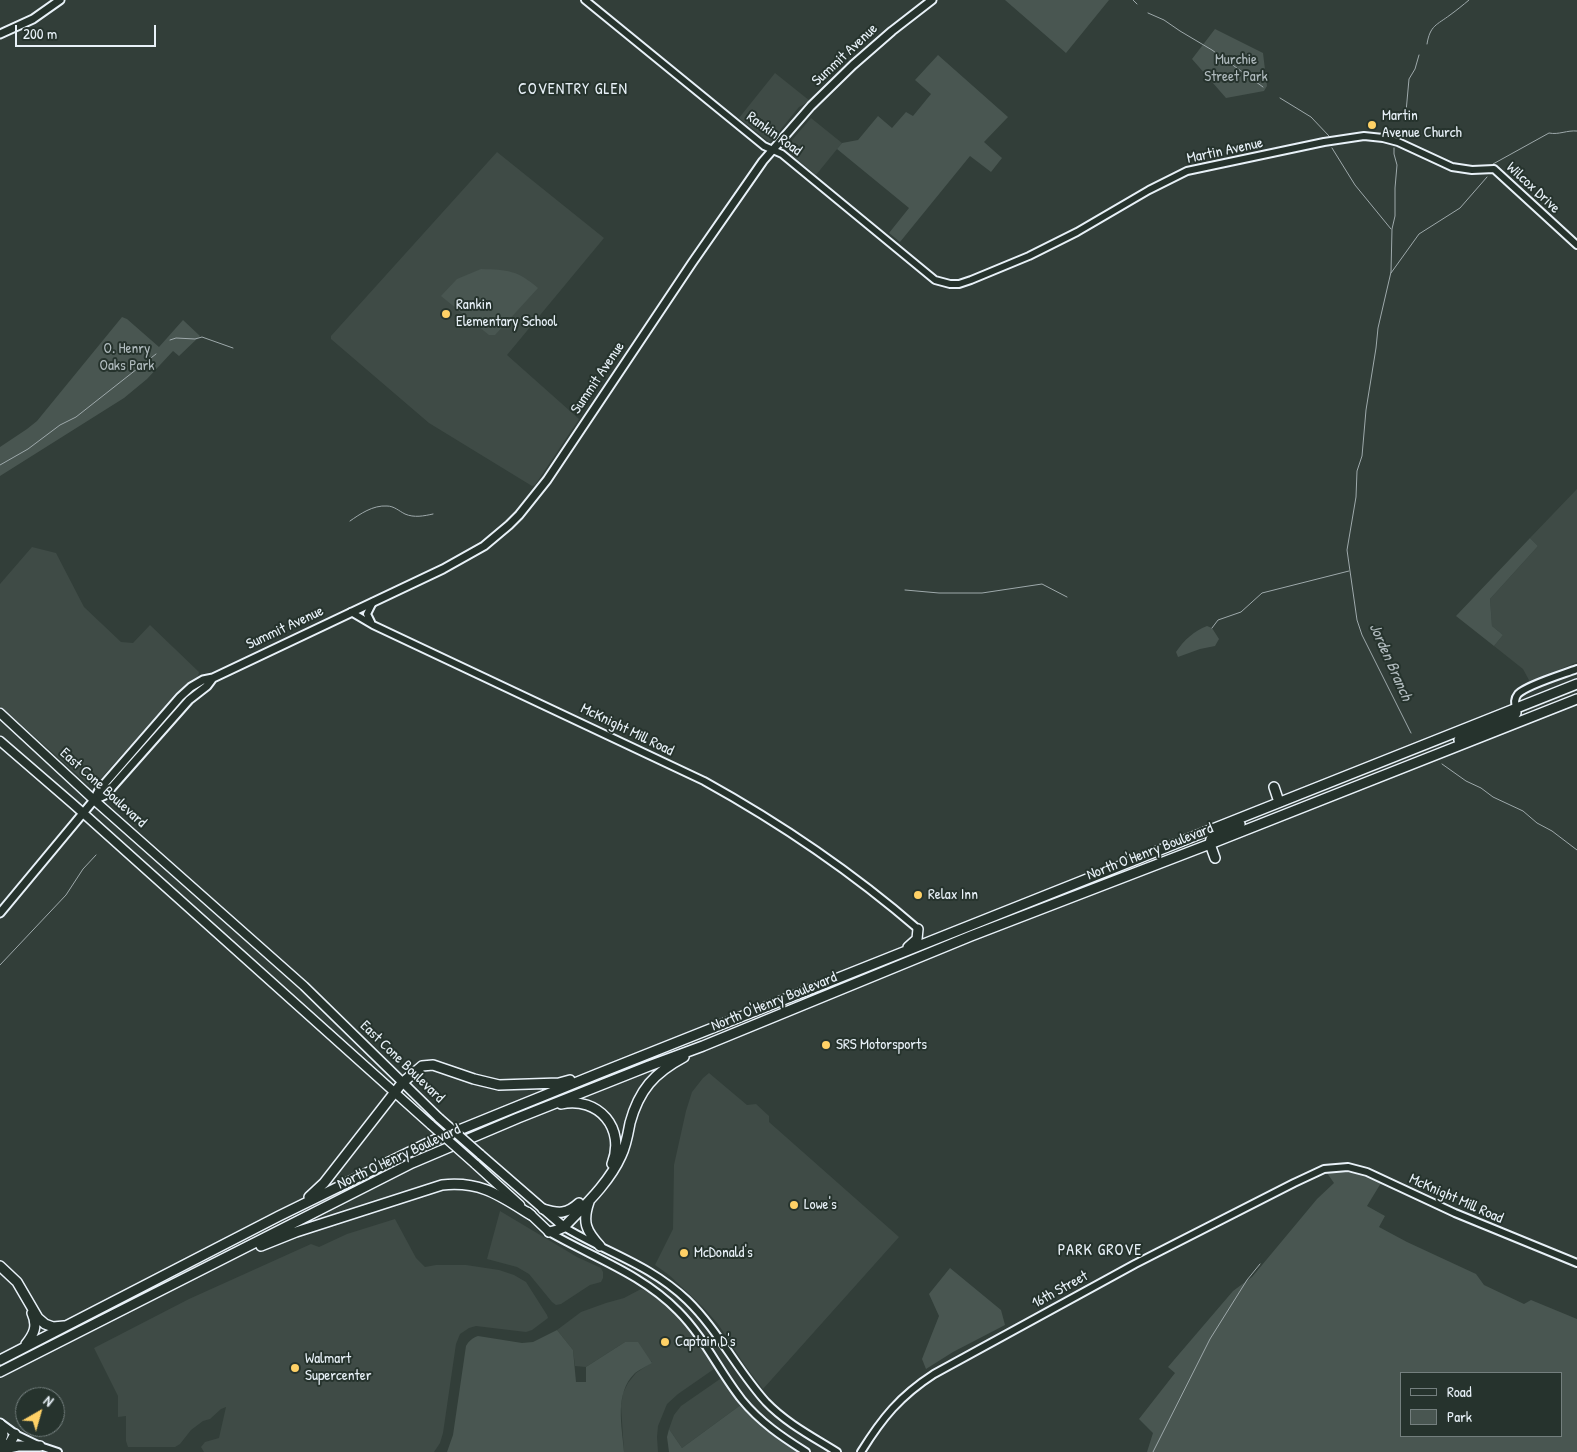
<!DOCTYPE html>
<style>
body{margin:0}
#map{position:relative;width:1577px;height:1452px;overflow:hidden;background:#323e39;font-family:"Patrick Hand",sans-serif}
canvas{display:block}
.legend{position:absolute;left:1400px;top:1372px;width:162px;height:65px;box-sizing:border-box;background:#26332d;border:1px solid #747f7e;margin:0;padding:6px 9px;list-style:none;font-size:15px;color:#e8f1f8}
.legend li{display:flex;align-items:center;gap:10px;height:25px}
.legend b{width:25px;border:1px solid #747f7e}
.north{position:absolute;left:15px;top:1387px;width:50px;height:50px;box-sizing:border-box;background:#26332d;border:1px solid #747f7e;border-radius:50%;rotate:38deg;font-size:14px;font-weight:700;line-height:20px;text-align:center;color:#e8f1f8}
.north::after{content:'';display:block;margin:auto;width:18px;height:22px;background:#ffd166;clip-path:polygon(50% 0,100% 100%,50% 72%,0 100%)}
.scale{position:absolute;left:15px;top:25px;width:141px;height:22px;box-sizing:border-box;border:2px solid #e8f1f8;border-top:0;padding-left:6px;font-size:15px;line-height:18px;white-space:nowrap;color:#e8f1f8;-webkit-text-stroke:4px #26332d;paint-order:stroke}
</style>
<div id="map">
<canvas width="1577" height="1452"></canvas>
<ul class="legend">
<li><b style="height:6px;background:#26332d"></b>Road</li>
<li><b style="height:14px;background:#495651"></b>Park</li>
</ul>
<div class="north">N</div>
<div class="scale">200 m</div>
</div>
<script>
const g = document.querySelector('canvas').getContext('2d');
g.lineJoin = 'round';
function paint(path, color) {
  g.fillStyle = color;
  g.fill(path, 'evenodd');
}
function stroke(path, color, width, dash) {
  g.strokeStyle = color;
  g.lineWidth = width;
  g.lineCap = dash ? 'butt' : 'round';
  g.setLineDash(dash || []);
  g.stroke(path);
}
function write(font, color, halo, rows, align = 'center') {
  g.font = font + ' "Patrick Hand",sans-serif';
  g.lineWidth = 4;
  g.setLineDash([]);
  g.textBaseline = 'middle';
  g.strokeStyle = halo;
  g.fillStyle = color;
  for (const [text, x, y, turn = 0] of rows) {
    g.save();
    g.translate(x, y);
    g.rotate((+turn || 0) * Math.PI / 180);
    g.textAlign = isNaN(turn) ? turn : align;
    if (halo) g.strokeText(text, 0, 0);
    g.fillText(text, 0, 0);
    g.restore();
  }
}
paint(new Path2D(`
 M 775,73 L 810,101 L 799,107 L 772,140 L 769,142 L 739,118 Z
 M 811,118 L 842,143 L 816,175 L 788,152 L 786,147 Z
 M 497,152 L 604,238 L 507,355 L 579,419 L 535,485 L 532,486 L 429,423 L 331,339 L 331,336 Z
 M 1577,489 L 1577,662 L 1530,682 L 1523,669 L 1494,646 L 1503,635 L 1492,626 L 1490,599 L 1538,546 L 1530,538 Z
 M 32,547 L 56,553 L 84,607 L 121,642 L 133,643 L 150,625 L 199,672 L 198,677 L 171,700 L 94,786 L 88,784 L 0,706 L 0,584 Z
 M 709,1073 L 747,1105 L 756,1104 L 769,1116 L 769,1122 L 899,1237 L 763,1389 L 746,1367 L 718,1324 L 702,1306 L 669,1275 L 655,1265 L 673,1229 L 674,1165 L 686,1111 L 692,1092 L 703,1078 Z
 M 500,1211 L 577,1257 L 601,1268 L 603,1272 L 603,1278 L 601,1282 L 590,1285 L 561,1304 L 556,1305 L 552,1302 L 529,1274 L 517,1267 L 487,1259 Z
 M 395,1219 L 416,1258 L 425,1267 L 436,1265 L 466,1265 L 499,1270 L 514,1275 L 526,1282 L 547,1315 L 548,1318 L 532,1330 L 526,1332 L 476,1326 L 469,1328 L 460,1334 L 456,1344 L 443,1433 L 440,1443 L 434,1452 L 204,1452 L 201,1447 L 205,1442 L 219,1438 L 226,1407 L 221,1409 L 210,1419 L 203,1421 L 191,1430 L 180,1444 L 175,1447 L 128,1447 L 126,1441 L 126,1416 L 118,1417 L 118,1396 L 94,1348 L 189,1299 L 311,1244 L 319,1247 L 347,1234 Z
 M 641,1289 L 647,1290 L 658,1298 L 677,1316 L 696,1336 L 715,1366 L 714,1369 L 678,1394 L 667,1404 L 658,1426 L 657,1437 L 658,1452 L 624,1452 L 621,1406 L 623,1393 L 628,1383 L 636,1373 L 652,1362 L 625,1342 L 586,1367 L 575,1366 L 573,1350 L 557,1330 L 581,1312 L 606,1303 L 624,1298 Z
 M 720,1379 L 724,1379 L 742,1404 L 682,1448 L 669,1429 L 674,1415 L 681,1406 Z`), '#3f4b46');
paint(new Path2D(`
 M 1005,0 L 1109,0 L 1066,53 Z
 M 1215,29 L 1263,53 L 1267,86 L 1264,91 L 1226,98 L 1192,59 Z
 M 938,55 L 1008,117 L 984,142 L 1002,158 L 991,172 L 970,156 L 900,242 L 889,233 L 909,208 L 837,149 L 842,143 L 858,140 L 878,116 L 892,128 L 906,112 L 913,116 L 931,94 L 915,80 Z
 M 481,269 C 508,270 517,270 538,288 L 495,335 L 489,335 L 441,296 L 457,279 Z
 M 122,317 L 127,319 L 159,347 L 183,320 L 200,336 L 179,356 L 173,351 L 147,379 L 124,398 L 0,476 L 0,447 L 27,429 L 37,421 Z
 M 1530,538 L 1538,546 L 1490,599 L 1492,626 L 1503,635 L 1494,646 L 1456,616 Z
 M 1207,626 L 1212,628 L 1219,639 L 1215,646 L 1200,649 L 1178,657 L 1176,652 C 1184,640 1194,631 1207,626 Z
 M 1339,1172 L 1354,1173 L 1381,1183 L 1367,1206 L 1385,1216 L 1379,1227 L 1407,1242 L 1476,1274 L 1484,1285 L 1524,1304 L 1531,1300 L 1577,1319 L 1577,1452 L 1147,1452 L 1153,1433 L 1139,1419 L 1175,1373 L 1168,1367 L 1233,1291 L 1252,1277 L 1317,1199 L 1334,1183 L 1327,1173 ZM 1401,1373 L 1561,1373 L 1561,1436 L 1401,1436 Z
 M 950,1268 L 1001,1310 L 1005,1325 L 953,1352 L 926,1369 L 922,1359 L 939,1316 L 929,1294 Z
 M 557,1330 L 573,1350 L 576,1382 L 586,1382 L 586,1367 L 625,1342 L 638,1342 L 652,1363 C 647,1366 640,1369 635,1373 C 614,1393 622,1426 624,1452 L 447,1452 L 453,1435 L 466,1346 C 469,1341 472,1338 478,1336 L 522,1343 L 533,1342 Z
 M 742,1404 L 763,1427 L 799,1452 L 669,1452 L 667,1437 L 669,1429 L 682,1448 Z`), '#495651');
stroke(new Path2D(`
 M 1133,0 L 1137,4
 M 1148,13 L 1164,20 L 1180,31 L 1212,50 L 1263,87
 M 1427,44 C 1430,25 1437,25 1450,15 C 1457,10 1463,5 1469,0
 M 1280,98 L 1311,117 L 1329,136
 M 1406,112 L 1409,79 L 1415,69 L 1419,55
 M 1332,148 L 1355,185 L 1391,229
 M 1394,148 L 1394,154 L 1397,165 L 1395,188 L 1395,216 L 1392,229 L 1391,272 L 1378,328 L 1376,348 L 1366,410 L 1362,456 L 1357,471 L 1356,497 L 1347,550 L 1357,620 L 1362,635 L 1411,733
 M 1493,164 L 1549,133 C 1559,135 1567,130 1577,131
 M 1391,273 L 1419,234 L 1460,208 L 1487,177
 M 170,340 L 176,338 L 195,339 L 202,337 L 233,348
 M 0,465 L 28,449 L 60,425 L 76,417 L 156,354
 M 350,521 C 360,514 373,505 387,506 C 394,506 399,511 405,514 C 414,518 424,516 433,514
 M 905,590 L 939,593 L 982,593 L 1042,584 L 1067,597
 M 1212,628 L 1218,620 L 1241,612 L 1262,593 L 1349,571
 M 1442,764 L 1466,781 L 1481,788 L 1493,797 L 1523,811 L 1537,823 L 1552,831 L 1577,850
 M 0,965 L 66,895 L 83,869 L 96,855
 M 1153,1452 L 1210,1339 L 1247,1280 L 1260,1264`), '#9ea9ab', 1);
const tertiary = new Path2D(`
 M 585,0 L 764,146 L 782,154 L 935,280 L 950,284 L 959,284 L 971,280 L 1029,256 L 1077,232 L 1149,190 L 1187,171 L 1324,142 L 1364,136 L 1383,138 L 1398,142 L 1452,167 L 1472,170 L 1494,169 L 1577,245
 M 351,612 L 373,625 L 704,781 C 780,823 852,872 918,929
 M 371,622 L 367,614 L 373,602
 M 1516,709 C 1515,703 1514,699 1518,694 C 1527,685 1564,674 1577,669
 M 564,1227 C 607,1253 649,1264 687,1300 C 718,1330 737,1370 766,1402 C 786,1423 813,1437 837,1452
 M 549,1232 C 592,1257 642,1274 678,1311 C 704,1337 719,1371 742,1400 C 760,1422 782,1437 806,1452
 M 15,1434 L 40,1446 L 58,1452
 M 861,1452 C 882,1418 900,1396 934,1374 L 1135,1264 L 1294,1183 L 1324,1169 L 1348,1167 L 1367,1172 L 1455,1213 L 1577,1263`);
const secondary = new Path2D(`
 M 0,34 L 33,19 L 60,0
 M 94,800 L 105,795 L 189,700 L 207,686 L 213,678
 M 0,913 L 94,800 L 99,790 L 180,697 L 191,687 L 203,680 L 213,678 L 443,569 L 484,546 L 509,525 L 519,515 L 547,480 L 692,263 L 763,161 L 811,106 L 853,65 L 892,31 L 932,0
 M 0,1423 L 15,1434`);
const primary = new Path2D(`
 M 0,713 L 94,800 L 304,986 L 439,1118
 M 0,741 L 73,804 L 431,1125
 M 480,1154 L 564,1227
 M 475,1164 L 520,1205
 M 528,1212 L 549,1232`);
const trunk = new Path2D(`
 M 1459,740 L 1513,717 L 1516,713 L 1516,709
 M 1274,787 L 1279,802
 M 1205,832 L 1577,684
 M 1210,844 L 1577,699
 M 1215,858 L 1210,844 L 1211,839 L 1240,824`);
const motorway = new Path2D(`
 M 908,947 L 917,939 L 918,929
 M 561,1104 C 599,1096 626,1129 612,1164
 M 309,1197 L 324,1183 L 402,1083 L 422,1066 L 433,1065 L 474,1079 L 499,1085 L 559,1083 L 570,1080
 M 589,1202 C 582,1222 586,1231 600,1246
 M 543,1209 C 559,1214 567,1214 579,1203
 M 549,1232 L 557,1230 L 564,1227 C 584,1206 609,1183 621,1156 C 626,1146 628,1134 630,1123 C 639,1090 654,1073 684,1057
 M 261,1246 L 296,1232 L 442,1185 C 481,1181 499,1195 531,1215
 M 0,1266 L 17,1282 L 38,1318 L 45,1324 L 53,1327 L 64,1326
 M 26,1344 C 34,1334 38,1326 32,1313
 M 0,1360 L 279,1216 L 432,1141 L 597,1074 L 1205,832
 M 0,1372 L 412,1163 L 518,1118 L 649,1066 L 703,1046 L 971,936 L 1210,844
 M 0,1424 L 3,1435 L 0,1443
 M 2,1447 L 10,1443 L 15,1434
 M 0,1450 L 18,1446 L 40,1446`);
stroke(tertiary, '#e8f1f8', 10);
stroke(secondary, '#e8f1f8', 11);
stroke(primary, '#e8f1f8', 11);
stroke(trunk, '#e8f1f8', 12);
stroke(motorway, '#e8f1f8', 12);
stroke(tertiary, '#26332d', 6);
stroke(secondary, '#26332d', 7);
stroke(primary, '#26332d', 8);
stroke(trunk, '#26332d', 9);
stroke(motorway, '#26332d', 9);
const primaryBridge = new Path2D(`
 M 439,1118 L 480,1154
 M 431,1125 L 475,1164`);
stroke(primaryBridge, '#e8f1f8', 11, []);
stroke(primaryBridge, '#26332d', 8);
for (const [x, y, r, color] of [
 [1372,125,5,"#ffd166"],
 [446,314,5,"#ffd166"],
 [918,895,5,"#ffd166"],
 [826,1045,5,"#ffd166"],
 [794,1205,5,"#ffd166"],
 [684,1253,5,"#ffd166"],
 [665,1342,5,"#ffd166"],
 [295,1368,5,"#ffd166"]
]) {
  const dot = new Path2D();
  dot.arc(x, y, r, 0, 2 * Math.PI);
  g.fillStyle = color;
  g.fill(dot);
  stroke(dot, '#26332d', 2);
}
write('15px', '#e8f1f8', '#26332d', [
 ["Summit Avenue",845,55,-43],
 ["Rankin Road",774,134,36],
 ["Martin Avenue",1225,151,-12],
 ["Wilcox Drive",1533,188,43],
 ["Summit Avenue",598,378,-56],
 ["Summit Avenue",285,628,-25],
 ["McKnight Mill Road",627,730,26],
 ["East Cone Boulevard",103,788,42],
 ["North O'Henry Boulevard",1150,852,-21],
 ["North O'Henry Boulevard",774,1002,-22],
 ["East Cone Boulevard",402,1062,44],
 ["North O'Henry Boulevard",399,1157,-25],
 ["McKnight Mill Road",1456,1199,24],
 ["16th Street",1060,1290,-29]
]);
write('15px', '#b0bbbe', '#26332d', [
 ["Murchie",1236,60],
 ["Street Park",1236,77],
 ["O. Henry",127,349],
 ["Oaks Park",127,366]
]);
write('15px', '#e8f1f8', '#26332d', [
 ["Martin",1382,116],
 ["Avenue Church",1382,133],
 ["Rankin",456,305],
 ["Elementary School",456,322],
 ["Relax Inn",928,895],
 ["SRS Motorsports",836,1045],
 ["Lowe's",804,1205],
 ["McDonald's",694,1253],
 ["Captain D's",675,1342],
 ["Walmart",305,1359],
 ["Supercenter",305,1376]
], 'left');
g.letterSpacing = '1px';
write('16px', '#e8f1f8', '#26332d', [
 ["COVENTRY GLEN",573,90],
 ["PARK GROVE",1100,1251]
]);
g.letterSpacing = '0px';
write('italic 16px', '#b1bbbe', '#26332d', [
 ["Jorden Branch",1390,662,66]
]);
</script>
